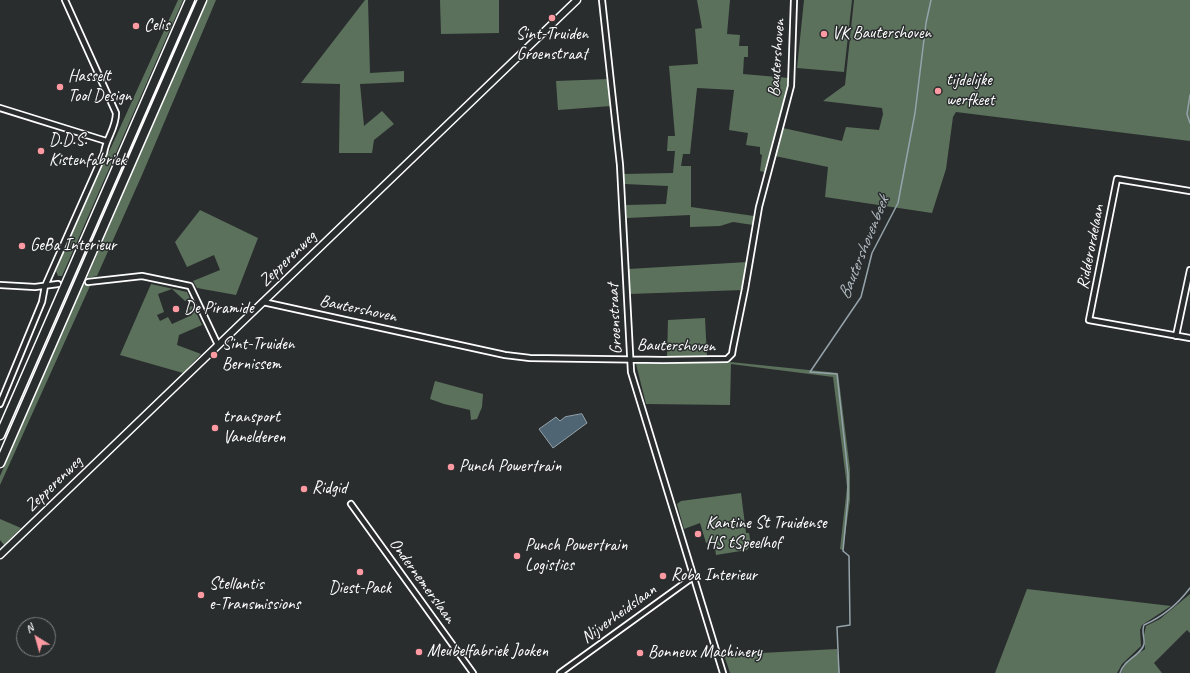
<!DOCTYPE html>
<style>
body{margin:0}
#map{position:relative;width:1190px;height:673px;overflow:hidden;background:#2a2d2e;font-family:Caveat,sans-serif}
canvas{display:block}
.north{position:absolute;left:16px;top:617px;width:40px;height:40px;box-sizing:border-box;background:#2a2d2e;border:1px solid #7f8182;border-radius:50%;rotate:323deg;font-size:11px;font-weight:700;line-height:16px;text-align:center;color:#fff}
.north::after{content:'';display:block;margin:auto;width:14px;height:18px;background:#ff9aa2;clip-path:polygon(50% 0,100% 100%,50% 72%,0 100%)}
</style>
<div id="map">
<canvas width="1190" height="673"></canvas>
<div class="north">N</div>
</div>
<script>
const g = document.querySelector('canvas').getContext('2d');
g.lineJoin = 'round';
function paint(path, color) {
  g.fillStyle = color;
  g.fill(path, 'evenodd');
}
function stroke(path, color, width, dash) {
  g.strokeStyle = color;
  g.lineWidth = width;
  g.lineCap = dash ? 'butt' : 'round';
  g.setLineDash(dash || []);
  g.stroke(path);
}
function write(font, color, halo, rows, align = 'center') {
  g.font = font + ' Caveat,sans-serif';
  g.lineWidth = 3;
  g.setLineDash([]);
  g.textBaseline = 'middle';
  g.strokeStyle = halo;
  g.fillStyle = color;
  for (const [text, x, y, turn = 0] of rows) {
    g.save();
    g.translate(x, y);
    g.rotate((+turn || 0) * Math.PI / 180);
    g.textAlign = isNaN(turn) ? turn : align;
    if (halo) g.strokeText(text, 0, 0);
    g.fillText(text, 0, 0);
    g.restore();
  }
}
paint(new Path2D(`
 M 178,0 L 183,0 L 62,276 L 58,276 L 56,271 L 63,253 Z
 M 206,0 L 216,0 L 142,175 L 97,276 L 87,278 Z
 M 365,0 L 368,0 L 370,73 L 404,71 L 404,82 L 360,84 L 364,126 L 382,111 L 394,124 L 374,140 L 372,153 L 339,153 L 340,84 L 301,83 Z
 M 440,0 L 499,0 L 499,33 L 441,34 Z
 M 697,0 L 730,0 L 727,34 L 740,35 L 739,46 L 748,46 L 748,57 L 744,57 L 743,74 L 789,78 L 783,106 L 764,172 L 760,171 L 762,155 L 760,154 L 760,147 L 746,145 L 748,133 L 729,130 L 734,90 L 697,88 L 690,154 L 683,154 L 681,166 L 691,166 L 691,207 L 754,216 L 753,225 L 733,222 L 720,226 L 690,227 L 690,215 L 627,218 L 626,205 L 666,204 L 668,186 L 624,184 L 623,174 L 673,173 L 675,151 L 667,151 L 668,136 L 675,136 L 669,66 L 698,64 L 695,29 L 702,28 Z
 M 804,0 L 852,0 L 844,72 L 797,68 Z
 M 854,0 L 1190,0 L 1190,141 L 956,112 L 953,117 L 946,169 L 932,213 L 825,197 L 828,167 L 775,156 L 783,128 L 842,141 L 846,127 L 879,130 L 883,114 L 882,108 L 823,101 L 845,85 Z
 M 609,79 L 611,106 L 558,110 L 556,81 Z
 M 200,210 L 258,238 L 236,295 L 197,288 L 193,281 L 220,270 L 214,255 L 187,267 L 175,242 Z
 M 748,262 L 743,290 L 629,294 L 628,269 Z
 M 151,284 L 187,292 L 190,299 L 185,301 L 172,289 L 158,294 L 164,312 L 157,315 L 160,321 L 168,317 L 172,324 L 192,315 L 188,307 L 193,306 L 202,325 L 179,335 L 177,345 L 201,354 L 183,373 L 120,355 Z
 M 83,285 L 90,286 L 0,485 L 0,476 Z
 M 705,318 L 707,357 L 667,357 L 668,320 Z
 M 639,362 L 730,362 L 838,373 L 850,469 L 850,500 L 843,550 L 840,549 L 847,487 L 833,377 L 731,364 L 730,405 L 646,404 L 636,364 Z
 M 435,381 L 483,394 L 482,407 L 477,419 L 471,420 L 470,410 L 444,404 L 430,399 Z
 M 741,493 L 746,533 L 749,533 L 751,545 L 747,550 L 716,555 L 714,540 L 706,543 L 700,523 L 684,529 L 677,504 L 681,501 Z
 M 0,519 L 21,528 L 4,545 L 0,540 Z
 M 1027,589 L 1171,606 L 1142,625 L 1140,630 L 1141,646 L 1122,664 L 1117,673 L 995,673 Z
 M 1190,594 L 1190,633 L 1187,630 L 1154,663 L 1162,673 L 1121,673 L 1125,663 L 1145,649 L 1144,635 L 1146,626 L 1160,619 Z
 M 837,649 L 840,673 L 730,673 L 724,655 Z`), '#5b715c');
const water = new Path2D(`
 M 582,414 L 587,423 L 553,448 L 539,429 L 556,417 L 560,421 L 565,417 Z`);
paint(water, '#4f6573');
stroke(water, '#95a3ab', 1);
stroke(new Path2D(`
 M 1190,95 L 1187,114 L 1190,123
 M 839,673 L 837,627 L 850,625 L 849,556 L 843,551 L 848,498 L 848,474 L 837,374 L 810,372 L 861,297 L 872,253 L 898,203 L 915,113 L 926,23 L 931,0
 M 1120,673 C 1124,659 1142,655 1144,644 C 1145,638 1141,631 1144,625 C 1162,617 1178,604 1190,588`), '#95a3ab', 1.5);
stroke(new Path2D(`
 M 58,284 L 88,282`), '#3f4243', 4.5, [4.5, 2]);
const street = new Path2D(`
 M 602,0 L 620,165 L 631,372 L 723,673
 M 0,108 L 106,141
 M 1190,191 L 1117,179 L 1089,320 L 1190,338
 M 88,282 L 142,276 L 190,286 L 218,345
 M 0,285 L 35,287 L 58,284
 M 263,302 L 505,355 L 530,358 L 663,360 L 727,359 L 732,354 L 733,348 L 745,289 L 759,207 L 791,86 L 794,0
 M 1176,336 L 1190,270
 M 0,404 L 42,302 L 45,286 L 104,153 C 106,138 116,129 116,113 L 65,0
 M 351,504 L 473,673
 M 560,673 L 693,577`);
const secondary = new Path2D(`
 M 0,555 L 577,0`);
const highway = new Path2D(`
 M 0,435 L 190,0
 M 0,463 L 202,0`);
stroke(street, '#fff', 8);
stroke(secondary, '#fff', 9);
stroke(highway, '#fff', 11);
stroke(street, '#2a2d2e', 4.5);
stroke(secondary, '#2a2d2e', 6);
stroke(highway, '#2a2d2e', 8);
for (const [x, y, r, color] of [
 [552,18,4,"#ff9aa2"],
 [136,26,4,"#ff9aa2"],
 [824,34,4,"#ff9aa2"],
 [60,87,4,"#ff9aa2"],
 [938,91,4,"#ff9aa2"],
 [41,151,4,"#ff9aa2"],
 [22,246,4,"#ff9aa2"],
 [176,309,4,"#ff9aa2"],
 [214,355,4,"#ff9aa2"],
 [215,428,4,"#ff9aa2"],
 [451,467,4,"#ff9aa2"],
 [304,489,4,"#ff9aa2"],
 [698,534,4,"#ff9aa2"],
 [517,556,4,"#ff9aa2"],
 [360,572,4,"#ff9aa2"],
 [663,576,4,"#ff9aa2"],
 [201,595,4,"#ff9aa2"],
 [419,652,4,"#ff9aa2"],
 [640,653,4,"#ff9aa2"]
]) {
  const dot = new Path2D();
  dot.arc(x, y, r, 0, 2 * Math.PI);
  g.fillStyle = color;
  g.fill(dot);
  stroke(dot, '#2a2d2e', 1.5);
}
write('17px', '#fff', '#2a2d2e', [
 ["Celis",144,26],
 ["VK Bautershoven",832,34],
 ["Sint-Truiden",552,35,"center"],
 ["Groenstraat",552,55,"center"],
 ["Hasselt",68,77],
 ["Tool Design",68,97],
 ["tijdelijke",946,81],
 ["werfkeet",946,101],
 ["D.D.S.",49,141],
 ["Kistenfabriek",49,161],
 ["GeBa Interieur",30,246],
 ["De Piramide",184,309],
 ["Sint-Truiden",222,345],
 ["Bernissem",222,365],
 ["transport",223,418],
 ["Vanelderen",223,438],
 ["Punch Powertrain",459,467],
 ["Ridgid",312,489],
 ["Kantine St Truidense",706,524],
 ["HS tSpeelhof",706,544],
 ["Punch Powertrain",525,546],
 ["Logistics",525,566],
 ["Roba Interieur",671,576],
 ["Stellantis",209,585],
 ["e-Transmissions",209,605],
 ["Diest-Pack",360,589,"center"],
 ["Meubelfabriek Jooken",427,652],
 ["Bonneux Machinery",648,653]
], 'left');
write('17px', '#fff', '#2a2d2e', [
 ["Bautershoven",777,58,-86],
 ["Ridderordelaan",1091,247,-79],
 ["Zepperenweg",288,259,-44],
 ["Bautershoven",358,309,12],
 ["Groenstraat",615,319,-93],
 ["Bautershoven",676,346,1],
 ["Zepperenweg",54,484,-44],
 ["Ondernemerslaan",422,581,54],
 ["Nijverheidslaan",619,614,-36]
]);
write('italic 18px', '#b0bac0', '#2a2d2e', [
 ["Bautershovenbeek",864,248,-68]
]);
</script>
